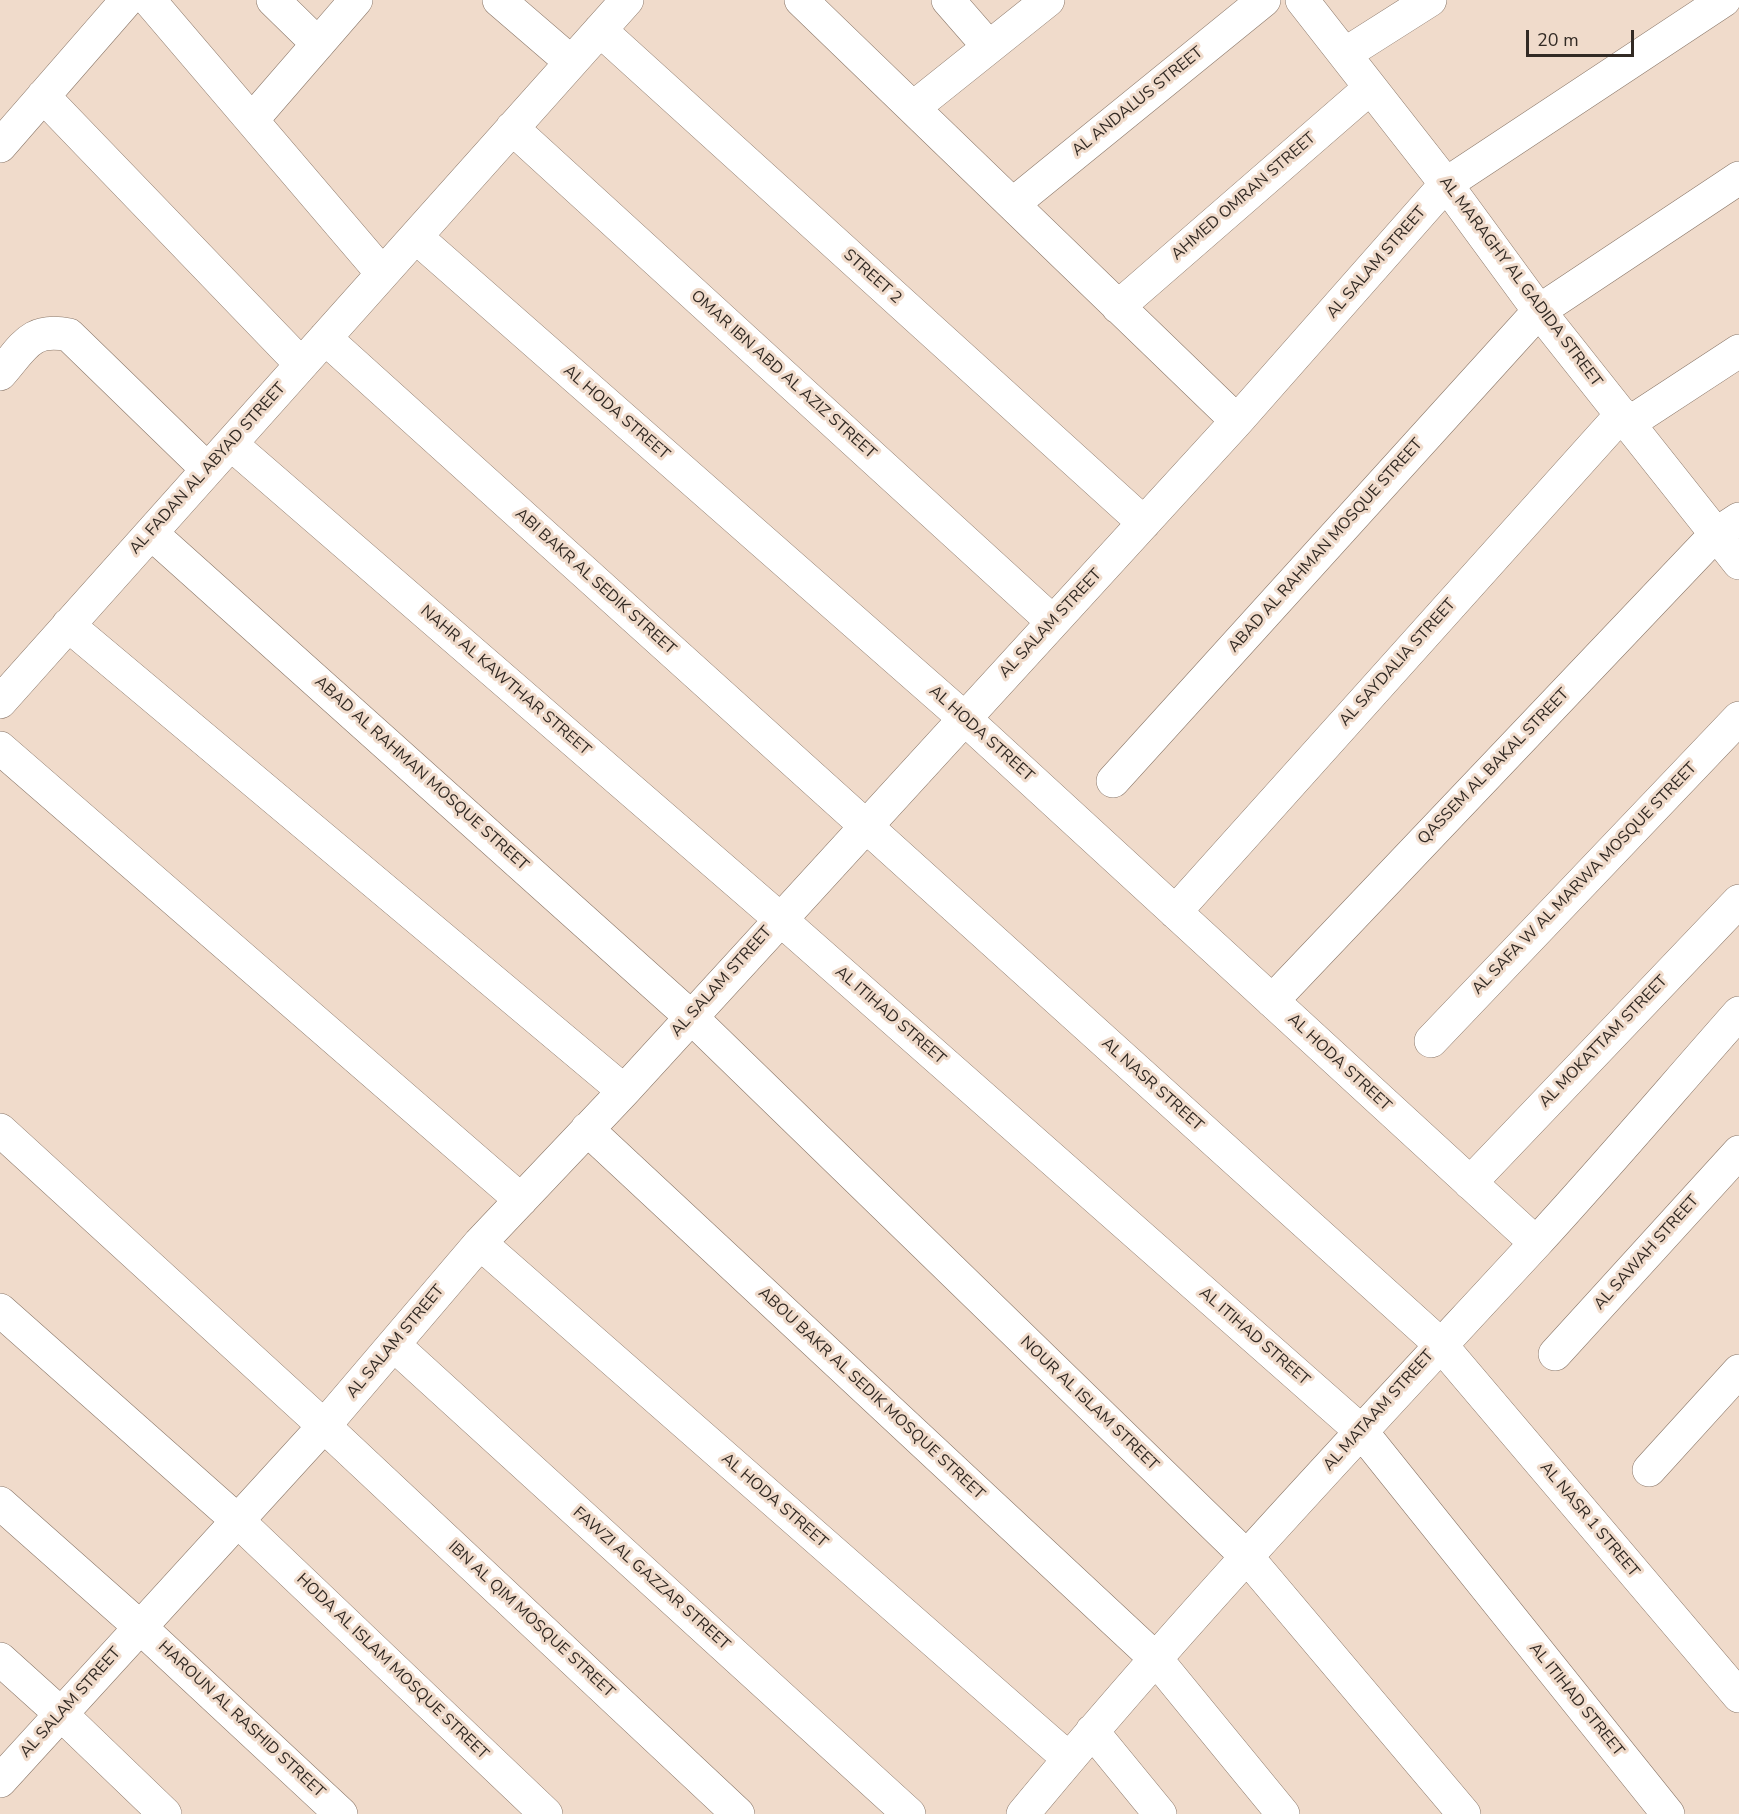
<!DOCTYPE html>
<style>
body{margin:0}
#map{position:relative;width:1739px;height:1814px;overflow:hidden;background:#f0dbcb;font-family:"Nunito Sans",sans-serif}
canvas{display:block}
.scale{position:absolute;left:1526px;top:30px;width:108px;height:27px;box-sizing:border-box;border:3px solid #322a24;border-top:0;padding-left:8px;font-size:18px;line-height:21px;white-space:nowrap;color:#322a24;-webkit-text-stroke:4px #f0dbcb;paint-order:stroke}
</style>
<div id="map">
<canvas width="1739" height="1814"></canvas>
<div class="scale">20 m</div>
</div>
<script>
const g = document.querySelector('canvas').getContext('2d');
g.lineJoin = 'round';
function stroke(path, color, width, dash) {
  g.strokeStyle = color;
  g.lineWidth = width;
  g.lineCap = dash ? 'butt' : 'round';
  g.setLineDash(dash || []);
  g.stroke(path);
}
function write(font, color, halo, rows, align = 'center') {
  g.font = font + ' "Nunito Sans",sans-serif';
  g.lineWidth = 6;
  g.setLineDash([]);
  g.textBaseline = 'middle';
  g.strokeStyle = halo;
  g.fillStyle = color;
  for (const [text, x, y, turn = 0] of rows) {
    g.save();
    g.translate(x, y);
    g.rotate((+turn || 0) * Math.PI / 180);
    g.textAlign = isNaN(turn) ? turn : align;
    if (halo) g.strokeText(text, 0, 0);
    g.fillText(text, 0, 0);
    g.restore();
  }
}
const minor = new Path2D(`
 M 149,0 L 382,273
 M 273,0 L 318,44
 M 499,0 L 571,62
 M 801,0 L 1237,421
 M 948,0 L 989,47
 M 1302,0 L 1446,184 L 1539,311 L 1739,563
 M 600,30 L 1144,523
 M 1345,54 L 1430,0
 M 43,96 L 301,364
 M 913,108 L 1048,0
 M 252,120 L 356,0
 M 512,128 L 1053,622
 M 0,146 L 127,0
 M 1013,204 L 1264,0
 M 416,237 L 964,718 L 1536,1243
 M 1118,307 L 1370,88
 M 325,338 L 1440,1344 L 1739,1696
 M 0,374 C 24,347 30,327 69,335 L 207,469
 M 1629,423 L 1739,351
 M 231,444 L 780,919 L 1361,1431 L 1668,1814
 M 151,533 L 690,1016 L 1247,1557 L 1464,1814
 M 68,625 L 624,1091
 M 0,702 L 627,0
 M 0,748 L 521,1200
 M 1113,781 L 1539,311 L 1739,178
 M 1175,912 L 1622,414
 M 1272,1001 L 1716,534 L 1739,519
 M 1431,1041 L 1739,718
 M 587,1129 L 1156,1659 L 1283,1814
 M 0,1130 L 324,1426 L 738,1814
 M 1470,1183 L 1739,901
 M 480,1243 L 1069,1759
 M 0,1310 L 238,1521 L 546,1814
 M 394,1345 L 909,1814
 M 1555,1354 L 1739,1152
 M 1649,1470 L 1739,1371
 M 0,1503 L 140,1627 L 341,1814
 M 0,1659 L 61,1714 L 165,1814
 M 1092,1731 L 1160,1814
 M 0,1781 L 324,1426 L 480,1243 L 624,1091 L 1237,421 L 1446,184 L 1724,0
 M 1023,1814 C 1186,1617 1362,1431 1535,1244 C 1605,1168 1671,1090 1739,1013`);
stroke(minor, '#8a7769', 34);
stroke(minor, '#fff', 33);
write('16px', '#322a24', '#f0dbcb', [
 ["AL ANDALUS STREET",1138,102,-39],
 ["AHMED OMRAN STREET",1244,197,-41],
 ["AL SALAM STREET",1377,263,-49],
 ["STREET 2",872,277,42],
 ["AL MARAGHY AL GADIDA STREET",1520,282,53],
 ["OMAR IBN ABD AL AZIZ STREET",783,375,42],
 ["AL HODA STREET",616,413,41],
 ["AL FADAN AL ABYAD STREET",208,469,-48],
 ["ABAD AL RAHMAN MOSQUE STREET",1326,546,-48],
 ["ABI BAKR AL SEDIK STREET",595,582,42],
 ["AL SALAM STREET",1051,624,-47],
 ["AL SAYDALIA STREET",1398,663,-48],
 ["NAHR AL KAWTHAR STREET",505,681,41],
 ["AL HODA STREET",981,734,42],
 ["QASSEM AL BAKAL STREET",1494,767,-46],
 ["ABAD AL RAHMAN MOSQUE STREET",421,774,42],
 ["AL SAFA W AL MARWA MOSQUE STREET",1585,879,-46],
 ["AL SALAM STREET",722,982,-48],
 ["AL ITIHAD STREET",890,1016,41],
 ["AL MOKATTAM STREET",1604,1042,-46],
 ["AL HODA STREET",1339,1063,43],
 ["AL NASR STREET",1152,1085,42],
 ["AL SAWAH STREET",1647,1253,-48],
 ["AL ITIHAD STREET",1254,1337,41],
 ["AL SALAM STREET",396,1342,-50],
 ["ABOU BAKR AL SEDIK MOSQUE STREET",871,1394,43],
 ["NOUR AL ISLAM STREET",1089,1404,44],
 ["AL MATAAM STREET",1379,1411,-48],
 ["AL HODA STREET",774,1501,41],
 ["AL NASR 1 STREET",1589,1520,50],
 ["FAWZI AL GAZZAR STREET",651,1579,42],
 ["IBN AL QIM MOSQUE STREET",531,1620,43],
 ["HODA AL ISLAM MOSQUE STREET",392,1667,44],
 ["AL ITIHAD STREET",1576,1700,51],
 ["AL SALAM STREET",71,1703,-48],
 ["HAROUN AL RASHID STREET",241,1720,43]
]);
</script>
